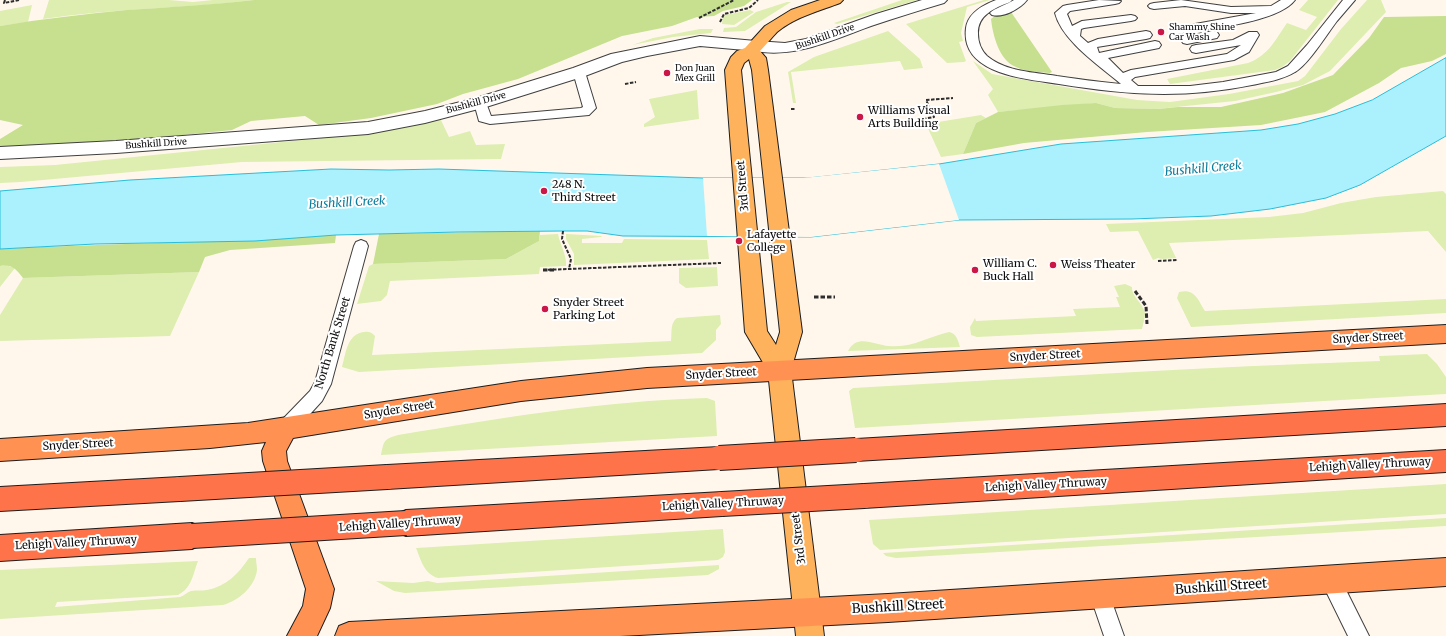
<!DOCTYPE html>
<style>
body{margin:0}
canvas{display:block;background:#fff7ec}
</style>
<canvas width="1446" height="636"></canvas>
<script>
const g = document.querySelector('canvas').getContext('2d');
g.lineJoin = 'round';
function paint(path, color) {
  g.fillStyle = color;
  g.fill(path, 'evenodd');
}
function stroke(path, color, width, dash) {
  g.strokeStyle = color;
  g.lineWidth = width;
  g.lineCap = dash ? 'butt' : 'round';
  g.setLineDash(dash || []);
  g.stroke(path);
}
function write(font, color, halo, rows, align = 'center') {
  g.font = font + ' Merriweather,serif';
  g.lineWidth = 4;
  g.setLineDash([]);
  g.textBaseline = 'middle';
  g.strokeStyle = halo;
  g.fillStyle = color;
  for (const [text, x, y, turn = 0] of rows) {
    g.save();
    g.translate(x, y);
    g.rotate((+turn || 0) * Math.PI / 180);
    g.textAlign = isNaN(turn) ? turn : align;
    if (halo) g.strokeText(text, 0, 0);
    g.fillText(text, 0, 0);
    g.restore();
  }
}
paint(new Path2D(`
 M 49,0 L 169,0 L 193,2 L 213,0 L 254,0 C 184,9 113,8 43,19 Z
 M 902,0 L 917,0 L 837,24 L 834,23 Z
 M 984,0 L 990,0 L 967,7 L 961,33 L 963,41 L 959,42 L 966,61 L 964,62 L 947,63 L 906,24 Z
 M 1308,0 L 1338,0 L 1290,61 L 1282,67 L 1275,70 L 1170,84 L 1167,79 L 1248,63 C 1269,55 1275,40 1287,23 L 1306,30 L 1317,17 L 1299,10 Z
 M 1367,0 L 1381,0 L 1386,12 L 1330,71 L 1303,85 L 1276,92 L 1235,101 L 1157,109 L 1115,108 L 1096,103 L 998,112 L 988,95 L 993,89 L 973,61 L 992,74 L 1137,100 L 1170,102 L 1229,94 L 1298,81 L 1305,76 L 1341,29 Z
 M 787,2 L 791,2 L 745,31 L 723,32 L 724,28 L 736,27 L 756,12 Z
 M 32,5 L 28,22 L 0,26 L 0,11 Z
 M 750,10 L 754,12 L 734,25 L 722,24 L 723,16 L 725,15 Z
 M 700,29 L 713,29 L 711,33 L 673,37 L 632,45 L 653,38 Z
 M 888,31 L 920,59 L 923,68 L 904,70 L 900,61 L 791,72 L 796,103 L 793,103 L 788,72 L 814,57 Z
 M 697,90 L 699,119 L 644,127 L 644,124 L 655,117 L 649,99 Z
 M 981,115 L 986,118 L 976,123 L 963,154 L 941,157 L 926,124 Z
 M 440,118 L 449,137 L 470,131 L 476,145 L 505,144 L 501,159 L 242,162 L 21,182 L 0,183 L 0,167 L 55,165 L 361,134 Z
 M 1443,191 L 1446,194 L 1446,252 L 1428,231 L 1169,243 L 1176,258 L 1162,259 L 1158,258 L 1153,260 L 1138,231 L 1110,232 L 1106,224 L 1269,217 L 1303,213 L 1341,203 L 1376,197 Z
 M 558,234 C 560,245 567,255 566,266 L 540,267 L 539,274 L 390,281 L 387,295 L 381,301 L 357,304 L 369,266 L 373,264 L 506,259 L 539,241 L 540,235 Z
 M 566,234 L 602,236 L 601,237 L 582,239 L 582,243 L 622,243 L 624,239 L 707,240 L 709,259 L 574,265 L 574,254 L 566,239 Z
 M 6,265 L 15,268 L 0,287 L 0,266 Z
 M 717,267 L 718,286 L 686,288 L 679,283 L 679,268 Z
 M 199,272 L 170,336 L 0,341 L 0,315 L 23,278 Z
 M 1125,284 L 1132,287 C 1131,296 1143,303 1145,313 C 1145,318 1143,324 1142,329 L 977,337 L 971,335 L 970,327 L 975,318 L 976,321 L 1076,316 L 1073,309 L 1120,307 L 1116,297 L 1119,297 L 1114,286 Z
 M 1179,292 C 1195,288 1198,300 1205,311 L 1446,299 L 1446,313 L 1191,327 L 1177,298 Z
 M 720,315 L 721,324 L 716,330 L 716,340 L 702,353 L 359,372 L 342,367 C 346,353 347,334 364,332 C 368,331 372,332 375,336 L 372,355 L 671,341 C 672,332 670,323 677,318 Z
 M 949,332 C 956,333 958,340 960,347 L 848,351 C 857,333 875,345 889,346 C 913,348 927,337 949,332 Z
 M 1427,354 L 1437,364 L 1446,377 L 1446,394 L 855,428 L 849,391 L 853,388 C 1029,378 1204,367 1380,361 L 1379,356 Z
 M 707,398 L 715,401 L 717,436 L 381,455 C 384,440 384,439 398,435 C 501,418 603,401 707,398 Z
 M 1446,484 L 1446,514 L 880,550 L 873,544 L 869,520 Z
 M 1446,518 L 1446,526 L 896,558 L 886,556 L 883,553 Z
 M 723,529 L 725,552 L 723,557 L 718,560 L 438,578 C 424,574 421,560 416,548 Z
 M 249,558 L 256,558 C 256,562 257,566 257,570 C 255,587 238,601 223,605 L 0,619 L 0,570 L 198,561 C 193,574 192,588 178,595 L 57,602 L 55,607 L 180,597 C 184,596 187,592 191,591 C 196,590 201,591 207,590 C 227,586 238,574 249,558 Z
 M 719,565 L 719,569 L 708,575 L 405,593 L 394,591 L 376,581 L 413,583 L 428,581 L 437,583 Z`), '#deeeb1');
paint(new Path2D(`
 M 254,0 L 752,0 L 744,6 L 723,11 L 714,16 L 697,17 L 672,26 L 622,36 L 518,79 L 463,94 L 437,104 L 371,118 L 319,125 L 305,116 L 251,121 L 232,130 L 95,144 L 0,147 L 0,139 L 23,125 L 0,120 L 0,26 C 42,19 84,14 127,10 C 170,7 212,5 254,0 Z
 M 1011,12 L 1052,72 L 1050,73 C 1040,72 1026,72 1016,67 C 999,60 993,36 991,19 L 996,15 Z
 M 1446,16 L 1446,54 L 1432,61 L 1401,68 L 1379,83 L 1325,112 L 1261,125 L 1147,132 L 1024,143 L 963,154 L 976,123 L 998,112 L 1062,105 L 1096,103 L 1115,108 L 1158,109 L 1178,107 L 1221,107 L 1283,93 L 1333,75 L 1369,38 L 1384,17 Z
 M 540,231 L 539,241 L 506,259 L 373,264 L 379,234 Z
 M 336,235 L 335,243 L 230,250 L 205,257 L 199,272 L 23,278 C 16,269 12,264 0,266 L 0,249 C 112,243 224,243 336,235 Z`), '#c6e08f');
const water = new Path2D(`
 M 1446,58 L 1446,136 L 1360,185 L 1326,198 L 1270,209 L 1211,216 L 1132,219 L 959,220 L 811,237 L 623,236 L 587,231 L 563,231 L 458,232 L 336,235 L 255,241 L 95,244 L 0,249 L 0,191 L 130,180 L 331,169 L 389,170 L 439,169 L 703,178 L 808,178 L 939,164 L 1061,144 L 1261,130 L 1298,124 L 1335,114 L 1372,100 Z`);
paint(water, '#aaf1fd');
stroke(water, '#29bddb', 1);
paint(new Path2D(`
 M 939,164 L 959,220 L 811,237 L 707,236 L 703,178 L 803,178 Z`), '#fff7ec');
const service = new Path2D(`
 M 996,0 L 1012,0 L 1010,2 C 995,8 977,15 978,34 C 978,42 981,50 987,56 C 1006,72 1034,72 1057,76 C 1078,79 1099,82 1121,84 C 1100,66 1062,41 1055,13 L 1063,6 L 1067,5 L 1099,0 L 1121,1 L 1119,3 L 1115,4 L 1070,11 L 1067,14 L 1072,26 L 1082,21 L 1131,15 L 1135,16 L 1137,18 L 1135,20 L 1131,21 L 1084,28 L 1081,29 L 1080,36 L 1088,43 L 1098,39 L 1146,31 L 1150,32 L 1152,35 L 1150,38 L 1146,39 L 1097,47 L 1099,53 L 1155,41 L 1159,42 L 1161,45 L 1159,48 L 1108,58 L 1123,73 L 1131,70 L 1227,54 L 1241,45 L 1196,53 L 1192,52 L 1190,49 L 1192,46 L 1196,45 L 1233,40 L 1249,32 L 1257,32 L 1259,35 L 1249,52 L 1234,60 L 1135,77 L 1131,80 L 1138,86 L 1190,86 L 1223,82 L 1276,72 L 1288,66 L 1307,45 L 1343,0 L 1355,0 C 1349,7 1343,14 1337,21 C 1327,34 1308,65 1295,72 C 1282,80 1266,82 1252,85 C 1183,99 1127,95 1059,84 C 1028,79 960,75 966,28 C 968,13 983,5 996,0 Z
 M 1014,0 L 1027,0 C 1020,9 1003,18 992,15 L 990,13 C 993,9 1008,4 1014,0 Z
 M 1181,0 L 1231,7 L 1271,6 L 1281,0 L 1295,0 C 1278,23 1205,29 1177,34 L 1173,32 L 1171,30 L 1173,28 L 1256,13 L 1231,13 L 1185,6 L 1154,9 L 1150,8 L 1148,6 L 1150,4 L 1154,3 Z
 M 1213,31 L 1217,32 L 1219,35 L 1217,38 L 1187,44 L 1183,43 L 1181,40 L 1183,37 Z
 M 579,68 L 583,69 L 585,72 L 596,108 L 589,115 L 490,124 L 479,121 L 474,103 L 475,100 L 480,99 L 485,100 L 491,116 L 581,108 L 583,107 L 573,72 L 575,69 Z
 M 361,240 L 366,242 L 368,246 L 331,384 L 322,401 L 291,435 L 285,437 L 279,435 L 276,429 L 279,423 L 310,391 L 315,382 L 354,246 L 356,242 Z
 M 1330,569 L 1337,572 L 1369,636 L 1348,636 L 1320,579 L 1323,572 Z
 M 1100,585 L 1107,588 L 1124,636 L 1104,636 L 1090,595 L 1093,588 Z`);
const minor = new Path2D(`
 M 700,36 L 756,41 L 762,42 L 764,46 L 762,50 L 756,51 L 700,46 L 647,56 L 622,62 L 585,76 L 486,107 L 425,123 L 368,134 L 116,153 L 0,159 L 0,147 L 116,141 L 368,122 L 425,111 L 476,98 L 573,68 L 611,54 Z`);
const tertiary = new Path2D(`
 M 922,0 L 947,0 L 944,3 C 920,10 895,18 871,26 C 832,40 793,60 750,50 L 748,46 L 750,42 L 756,41 L 785,43 L 806,39 L 876,14 Z`);
const primary = new Path2D(`
 M 820,0 L 843,0 L 840,3 C 819,11 795,17 777,32 C 771,38 766,45 760,51 L 766,58 L 768,70 L 802,332 L 791,370 L 824,636 L 796,636 L 768,371 L 745,332 L 725,70 L 731,57 L 737,51 L 745,48 L 765,26 L 791,10 ZM 749,59 L 752,70 L 780,332 L 776,345 L 767,331 L 741,70 L 744,63 Z`);
const trunk = new Path2D(`
 M 1446,325 L 1446,343 L 647,388 L 521,401 L 293,438 L 286,451 L 287,461 L 334,589 L 330,608 L 317,636 L 287,636 L 303,606 L 306,589 L 263,461 L 262,451 L 266,442 L 210,448 L 0,461 L 0,439 L 248,423 L 521,381 L 647,368 Z
 M 1446,558 L 1446,586 L 888,622 L 620,636 L 335,636 L 339,626 L 349,622 L 888,594 Z`);
const motorway = new Path2D(`
 M 1446,404 L 1446,426 L 856,461 L 847,458 L 844,450 L 847,442 L 856,439 Z
 M 719,447 L 728,450 L 731,458 L 728,466 L 719,469 L 387,489 L 378,485 L 374,477 L 378,469 L 387,465 Z
 M 1446,450 L 1446,472 L 864,508 L 855,505 L 851,496 L 855,487 L 864,484 Z
 M 180,477 L 189,481 L 193,489 L 189,497 L 180,501 L 0,511 L 0,487 Z
 M 722,492 L 731,495 L 735,504 L 731,513 L 722,516 L 406,536 L 397,532 L 393,523 L 397,514 L 406,510 Z
 M 192,523 L 201,527 L 205,536 L 201,545 L 192,549 L 0,561 L 0,535 Z`);
stroke(service, '#3f3f3f', 2);
stroke(minor, '#3f3f3f', 2);
stroke(tertiary, '#3f3f3f', 2);
stroke(primary, '#1d1d1d', 2);
stroke(trunk, '#1d1d1d', 2);
stroke(motorway, '#1d1d1d', 2);
stroke(new Path2D(`
 M 5,0 L 4,3 L 19,0
 M 699,18 L 734,0
 M 720,22 L 724,14 L 749,8 L 758,0
 M 625,84 L 636,82
 M 791,109 L 796,109
 M 923,119 L 934,117 L 926,100 L 953,98
 M 563,231 L 562,239 L 571,259 L 569,269
 M 1158,261 L 1177,260
 M 543,270 L 721,263`), '#2e2e2e', 2, [3.5, 1.5]);
stroke(new Path2D(`
 M 543,270 L 554,270
 M 1135,291 L 1146,306 L 1147,324
 M 814,297 L 835,297`), '#2e2e2e', 3, [4.5, 2]);
paint(service, '#fff');
paint(minor, '#fff');
paint(tertiary, '#fff');
paint(primary, '#ffb25c');
paint(trunk, '#ff9253');
paint(motorway, '#ff734a');
const motorwayBridge = new Path2D(`
 M 719,458 L 856,450
 M 180,489 L 387,477
 M 722,504 L 864,496
 M 192,536 L 406,523`);
stroke(motorwayBridge, '#1d1d1d', 26, []);
stroke(motorwayBridge, '#ff734a', 24);
for (const [x, y, r, color] of [
 [1161,32,4,"#cb1648"],
 [667,73,4,"#cb1648"],
 [860,117,4,"#cb1648"],
 [544,191,4,"#cb1648"],
 [739,241,4,"#cb1648"],
 [1053,265,4,"#cb1648"],
 [975,270,4,"#cb1648"],
 [545,309,4,"#cb1648"]
]) {
  const dot = new Path2D();
  dot.arc(x, y, r, 0, 2 * Math.PI);
  g.fillStyle = color;
  g.fill(dot);
  stroke(dot, '#fff', 1.5);
}
write('9px', '#0c0c0c', '#fff', [
 ["Shammy Shine",1169,27],
 ["Car Wash",1169,37],
 ["Don Juan",675,68],
 ["Mex Grill",675,78]
], 'left');
write('9px', '#0c0c0c', '#fff', [
 ["Bushkill Drive",825,37,-19],
 ["Bushkill Drive",476,103,-15],
 ["Bushkill Drive",156,144,-4]
]);
write('11px', '#0c0c0c', '#fff', [
 ["Williams Visual",868,111],
 ["Arts Building",868,124],
 ["248 N.",552,185],
 ["Third Street",552,198],
 ["Lafayette",747,235],
 ["College",747,248],
 ["William C.",983,264],
 ["Buck Hall",983,277],
 ["Weiss Theater",1061,265],
 ["Snyder Street",553,303],
 ["Parking Lot",553,316]
], 'left');
write('11px', '#0c0c0c', '#fff', [
 ["3rd Street",743,186,-95],
 ["Snyder Street",1368,338,-3],
 ["North Bank Street",333,343,-73],
 ["Snyder Street",1045,356,-3],
 ["Snyder Street",721,374,-3],
 ["Snyder Street",399,410,-9],
 ["Snyder Street",78,445,-3],
 ["Lehigh Valley Thruway",1370,465,-3],
 ["Lehigh Valley Thruway",1046,485,-3],
 ["Lehigh Valley Thruway",723,504,-3],
 ["Lehigh Valley Thruway",400,524,-4],
 ["3rd Street",799,539,-97],
 ["Lehigh Valley Thruway",76,543,-3]
]);
write('italic 12px', '#0a7d9c', '#fff', [
 ["Bushkill Creek",1203,169,-5],
 ["Bushkill Creek",347,203,-3]
]);
write('13px', '#0c0c0c', '#fff', [
 ["Bushkill Street",1221,587,-4],
 ["Bushkill Street",898,607,-3]
]);
</script>
